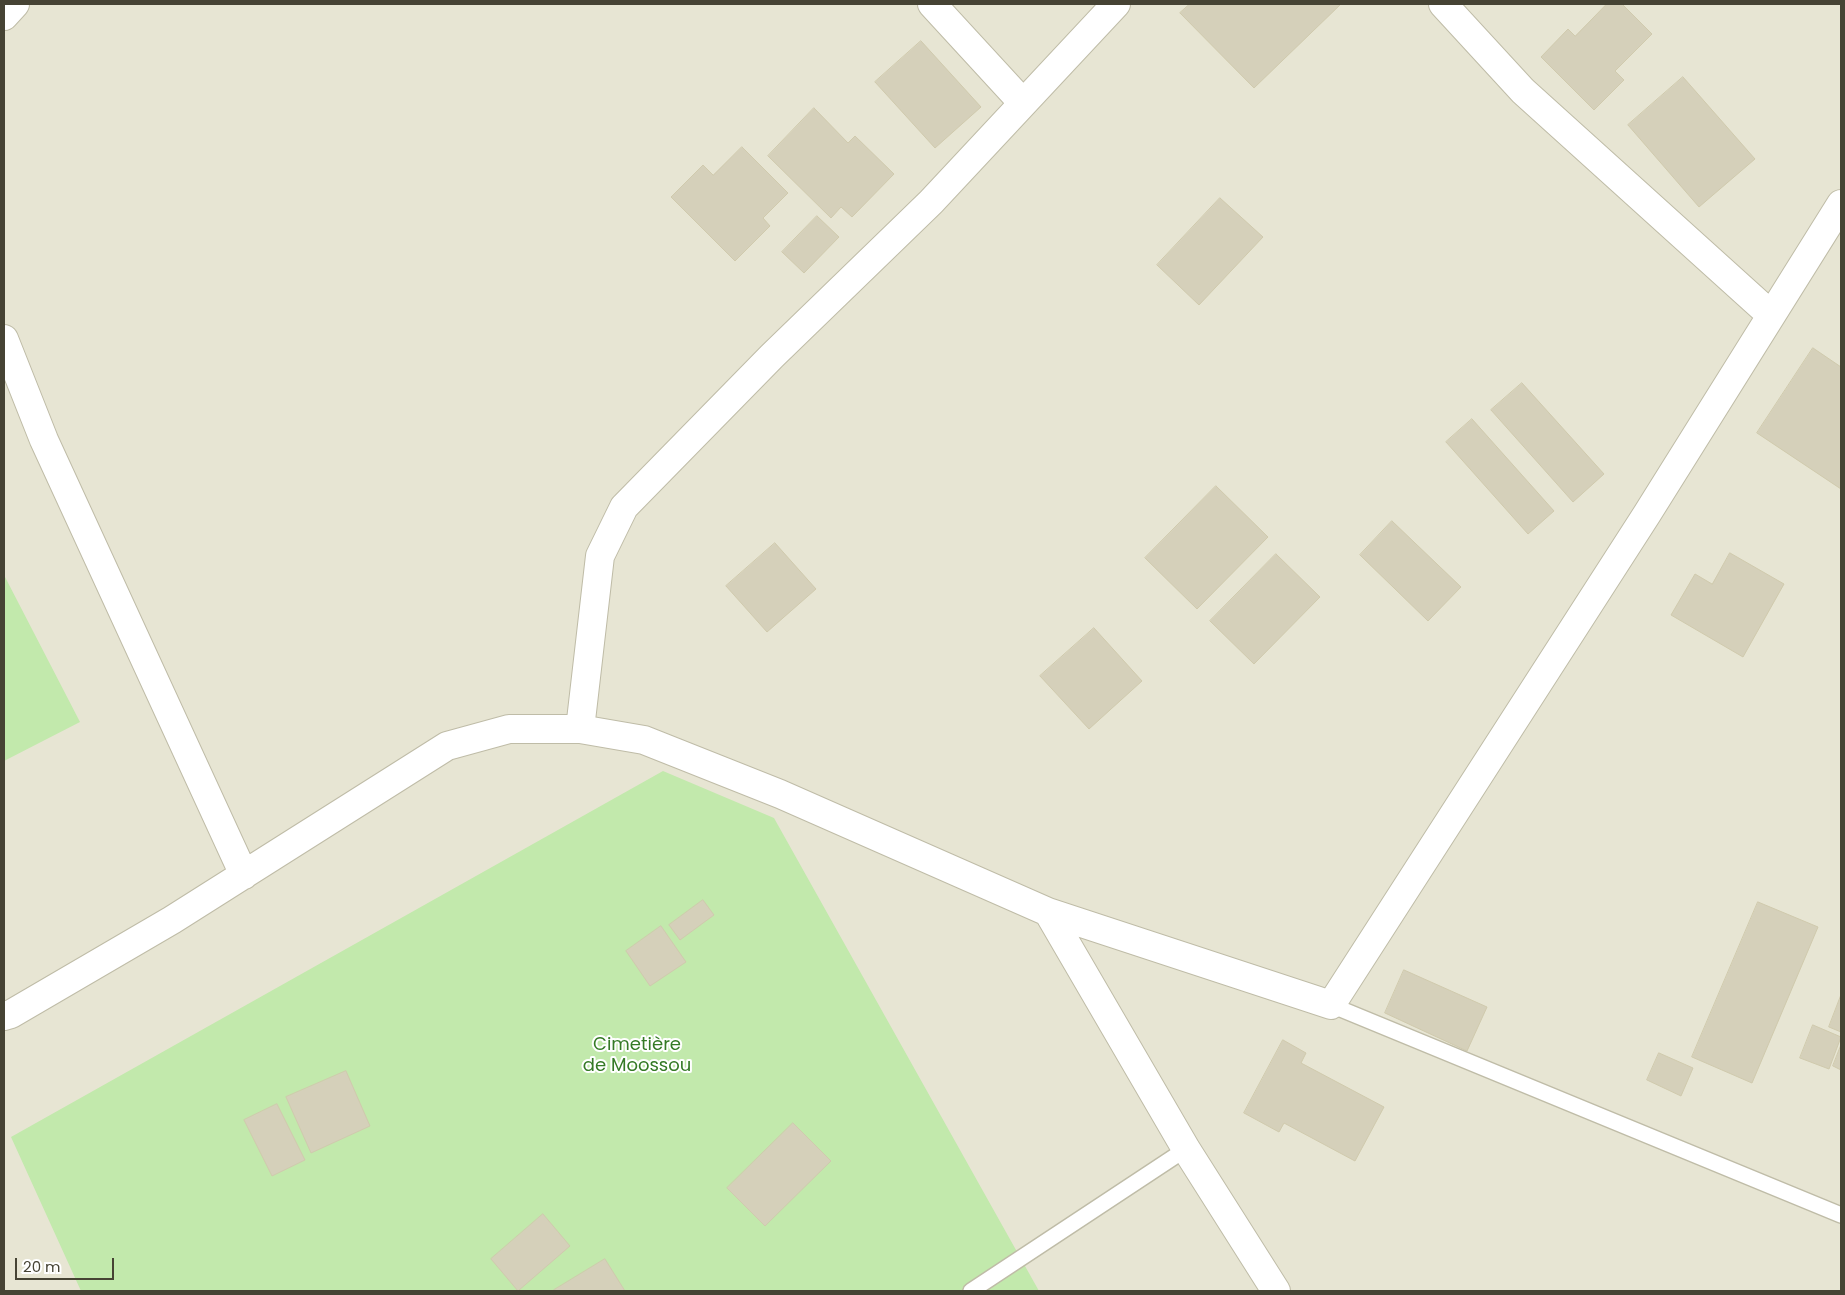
<!DOCTYPE html>
<meta charset="utf-8">
<style>
body{margin:0}
#map{position:relative;width:1845px;height:1295px;overflow:hidden;background:#f3f2e5;font-family:Poppins,sans-serif}
canvas{display:block}
.frame{position:absolute;inset:0;border:5px solid #464334;pointer-events:none}
.scale{position:absolute;left:15px;top:1258px;width:99px;height:22px;box-sizing:border-box;border:2px solid #464334;border-top:0;padding-left:6px;font-size:15px;line-height:18px;white-space:nowrap;color:#464334;-webkit-text-stroke:4px #fff;paint-order:stroke}
</style>
<div id="map">
<canvas width="1845" height="1295"></canvas>
<div class="frame"></div>
<div class="scale">20 m</div>
</div>
<script>
const g = document.querySelector('canvas').getContext('2d');
g.lineJoin = 'round';
function paint(path, color) {
  g.fillStyle = color;
  g.fill(path, 'evenodd');
}
function stroke(path, color, width, dash) {
  g.strokeStyle = color;
  g.lineWidth = width;
  g.lineCap = dash ? 'butt' : 'round';
  g.setLineDash(dash || []);
  g.stroke(path);
}
function write(font, color, halo, rows, align = 'center') {
  g.font = font + ' Poppins,sans-serif';
  g.lineWidth = 4;
  g.setLineDash([]);
  g.textBaseline = 'middle';
  g.strokeStyle = halo;
  g.fillStyle = color;
  for (const [text, x, y, turn = 0] of rows) {
    g.save();
    g.translate(x, y);
    g.rotate((+turn || 0) * Math.PI / 180);
    g.textAlign = isNaN(turn) ? turn : align;
    if (halo) g.strokeText(text, 0, 0);
    g.fillText(text, 0, 0);
    g.restore();
  }
}
paint(new Path2D(`
 M 4,4 L 1841,4 L 1841,1291 L 4,1291 Z`), '#e7e5d3');
paint(new Path2D(`
 M 4,575 L 80,722 L 4,761 Z
 M 663,771 L 774,818 L 1039,1291 L 81,1291 L 11,1137 Z`), '#c2e9ac');
const building = new Path2D(`
 M 1190,4 L 1341,4 L 1254,88 L 1180,13 Z
 M 1607,4 L 1622,4 L 1652,34 L 1615,71 L 1624,80 L 1594,110 L 1541,57 L 1568,29 L 1575,36 Z
 M 921,41 L 981,107 L 935,148 L 875,82 Z
 M 1683,77 L 1755,159 L 1699,207 L 1628,125 Z
 M 814,108 L 848,143 L 855,136 L 894,174 L 852,217 L 841,207 L 831,218 L 768,156 Z
 M 742,147 L 788,193 L 763,218 L 770,226 L 735,261 L 671,197 L 703,165 L 713,175 Z
 M 1220,198 L 1263,237 L 1199,305 L 1157,265 Z
 M 817,216 L 839,237 L 804,273 L 782,252 Z
 M 1813,348 L 1841,367 L 1841,489 L 1757,433 Z
 M 1522,383 L 1604,474 L 1573,502 L 1491,410 Z
 M 1472,419 L 1554,511 L 1528,534 L 1446,442 Z
 M 1216,486 L 1268,537 L 1197,609 L 1145,558 Z
 M 1392,521 L 1461,587 L 1428,621 L 1360,555 Z
 M 775,543 L 816,589 L 767,632 L 726,586 Z
 M 1730,553 L 1784,584 L 1743,657 L 1671,615 L 1695,574 L 1712,584 Z
 M 1276,554 L 1320,597 L 1254,664 L 1210,621 Z
 M 1094,628 L 1142,681 L 1089,729 L 1040,676 Z
 M 703,900 L 714,915 L 680,940 L 669,925 Z
 M 1758,902 L 1818,927 L 1752,1083 L 1692,1057 Z
 M 661,926 L 686,962 L 650,986 L 626,951 Z
 M 1404,970 L 1487,1007 L 1467,1051 L 1385,1013 Z
 M 1841,995 L 1841,1032 L 1829,1027 Z
 M 1813,1025 L 1841,1037 L 1829,1069 L 1800,1058 Z
 M 1283,1040 L 1306,1053 L 1301,1063 L 1384,1107 L 1355,1161 L 1284,1123 L 1279,1132 L 1244,1113 Z
 M 1841,1045 L 1841,1070 L 1833,1066 Z
 M 1659,1053 L 1693,1068 L 1681,1096 L 1647,1080 Z
 M 346,1071 L 370,1126 L 311,1153 L 286,1097 Z
 M 277,1104 L 305,1160 L 272,1176 L 244,1120 Z
 M 793,1123 L 831,1161 L 765,1226 L 727,1188 Z
 M 543,1214 L 570,1246 L 518,1291 L 491,1259 Z
 M 605,1259 L 625,1291 L 555,1291 L 554,1290 Z`);
paint(building, '#d5d0ba');
stroke(building, '#d0caad', 1);
const service = new Path2D(`
 M 1331,1005 L 1841,1215
 M 971,1291 L 1186,1149`);
const minor = new Path2D(`
 M 932,4 L 1023,103
 M 1443,4 L 1523,91 L 1771,315
 M 4,16 L 15,4
 M 4,339 L 44,440 L 244,875
 M 580,729 L 600,556 L 624,507 L 772,356 L 931,202 L 1116,4
 M 1048,912 L 1186,1149 L 1276,1291
 M 4,1016 L 11,1014 L 172,920 L 447,746 L 509,729 L 580,729 L 644,740 L 780,794 L 1048,912 L 1331,1005 L 1647,514 L 1841,204`);
stroke(service, '#bfbca7', 18);
stroke(minor, '#bfbca7', 30);
stroke(service, '#fff', 15);
stroke(minor, '#fff', 28);
write('18px', '#357a26', '#fff', [
 ["Cimetière",637,1045],
 ["de Moossou",637,1066]
]);
</script>
